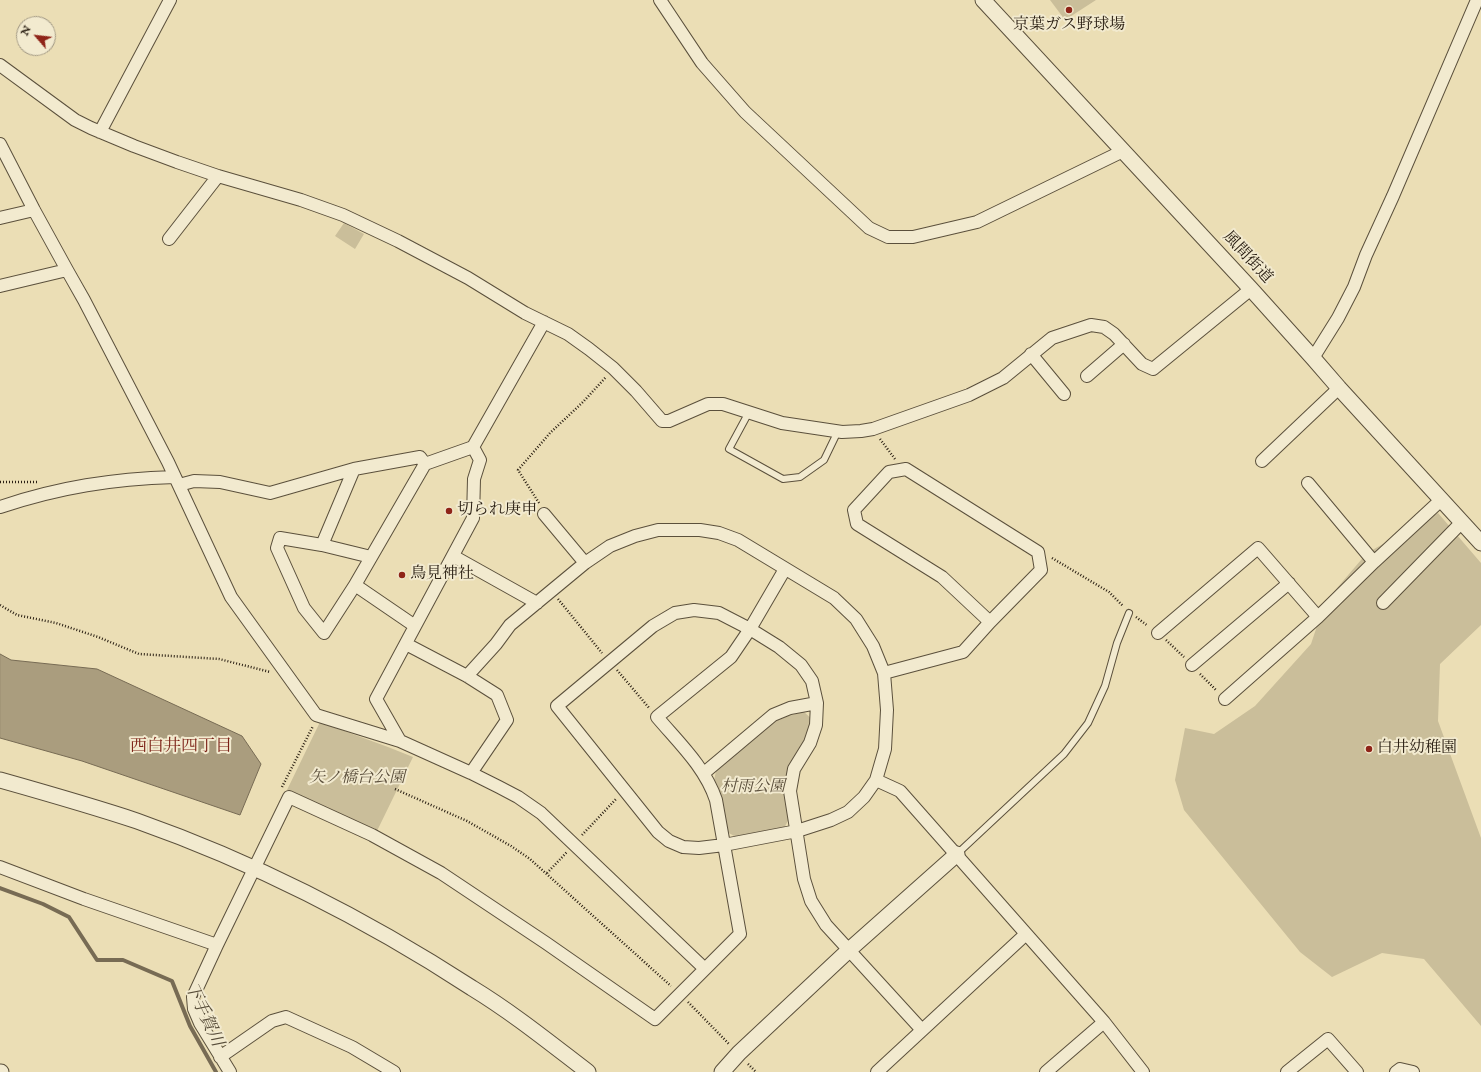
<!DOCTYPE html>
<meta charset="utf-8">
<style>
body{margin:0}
#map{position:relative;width:1481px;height:1072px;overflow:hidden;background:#ebdeb5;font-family:"IM FELL English",serif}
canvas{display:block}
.north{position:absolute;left:16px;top:16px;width:40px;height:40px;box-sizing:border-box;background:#f2eacf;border:1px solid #a29984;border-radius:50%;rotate:298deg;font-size:11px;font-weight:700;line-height:16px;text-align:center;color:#2b2014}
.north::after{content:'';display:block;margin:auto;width:14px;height:18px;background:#8f2418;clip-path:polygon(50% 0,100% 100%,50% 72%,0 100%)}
</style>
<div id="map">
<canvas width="1481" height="1072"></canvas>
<div class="north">N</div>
</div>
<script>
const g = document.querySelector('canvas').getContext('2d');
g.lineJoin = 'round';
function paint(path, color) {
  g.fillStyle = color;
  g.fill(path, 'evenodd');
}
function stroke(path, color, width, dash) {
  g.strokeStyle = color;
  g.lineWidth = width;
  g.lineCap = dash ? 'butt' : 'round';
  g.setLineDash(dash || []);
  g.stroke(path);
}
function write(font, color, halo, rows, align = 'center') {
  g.font = font + ' "IM FELL English","Noto Serif JP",serif';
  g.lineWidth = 4;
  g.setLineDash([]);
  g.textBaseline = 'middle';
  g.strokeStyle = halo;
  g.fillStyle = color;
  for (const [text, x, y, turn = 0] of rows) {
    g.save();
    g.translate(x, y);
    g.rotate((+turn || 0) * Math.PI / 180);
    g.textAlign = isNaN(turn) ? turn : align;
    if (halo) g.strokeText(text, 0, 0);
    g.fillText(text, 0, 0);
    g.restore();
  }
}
paint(new Path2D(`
 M 1050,0 L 1096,0 L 1065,20 Z
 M 344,223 L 364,234 L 355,249 L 335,236 Z
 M 1438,513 L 1481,563 L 1481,625 L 1440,664 L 1438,721 L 1481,838 L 1481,1026 L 1424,959 L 1382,953 L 1332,977 L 1300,952 L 1184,810 L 1175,780 L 1185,728 L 1214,734 L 1255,706 L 1311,644 L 1325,602 L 1367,553 Z
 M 804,712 L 814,721 L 790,774 L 789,819 L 784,828 L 738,838 L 727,832 L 717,785 L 714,781 L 716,771 L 774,722 L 788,716 Z
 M 320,722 L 388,747 L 413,757 L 376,833 L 287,790 Z`), '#cabe9a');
const water = new Path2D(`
 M 0,654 L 11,660 L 97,669 L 242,736 L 261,764 L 240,815 L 82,761 L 0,738 Z`);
paint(water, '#aa9d7e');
stroke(water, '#776b54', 1);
stroke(new Path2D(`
 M 0,888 L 43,904 L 69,917 L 97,960 L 123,960 L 172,981 L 190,1026 L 216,1072`), '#776b54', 4);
const service = new Path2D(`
 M 749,412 L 729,449 L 783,479 L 800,477 L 824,460 L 838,431
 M 957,854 L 1064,754 L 1088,723 L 1105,686 L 1117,643 L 1129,613`);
const minor = new Path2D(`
 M 660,0 L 702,63 L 745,112 L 869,228 L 888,237 L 913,237 L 977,222 L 1123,151
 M 0,65 L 75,120 L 91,128 L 134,146 L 177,162 L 218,176 L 301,200 L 343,215 L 398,241 L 468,278 L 525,313 L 568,334 L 589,349 L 613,368 L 636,391 L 662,421 L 669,421 L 708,404 L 723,404 L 782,423 L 842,432 L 861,431 L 873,429 L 969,395 L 1003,378 L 1052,338 L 1091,325 L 1104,327 L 1114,334 L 1142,364 L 1153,369 L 1251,289
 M 100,132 L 170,0
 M 0,144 L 34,210 L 67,270 L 84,300 L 168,462 L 231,597 L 316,715 L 400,741 L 471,773 L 499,787 L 518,797 L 541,813 L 705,969
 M 0,218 L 34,210
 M 169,239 L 218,176
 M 0,286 L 67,270
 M 1031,354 L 1064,394
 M 1313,358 L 1338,318 L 1354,287 L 1366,255 L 1393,196 L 1477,0
 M 1087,376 L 1124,344
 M 1262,461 L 1339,388
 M 354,469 L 322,545 L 280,538 L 277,548 L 304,608 L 324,633 L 355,585
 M 906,469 L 1038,552 L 1041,570 L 990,622 L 942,577 L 857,524 L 854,510 L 889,472 Z
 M 1308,483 L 1374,562
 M 179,485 L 194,481 L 220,482 L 270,493 L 354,469 L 420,457 L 425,464
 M 0,507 C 60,487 112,479 175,477
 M 544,514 L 585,563
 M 322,545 L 371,557
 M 453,556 L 537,603
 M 1383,603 L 1461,523
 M 415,626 L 355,585 L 425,464 L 473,447 L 544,322
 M 1158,633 L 1258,548 L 1318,617
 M 406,644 L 467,676 L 497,695 L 507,720 L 471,773
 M 1192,665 L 1289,583
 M 884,673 L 963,652 L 990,622
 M 467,676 L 496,644 L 510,625 L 585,563 L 610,546 L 635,536 L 658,530 L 700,530 L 719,533 L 738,540 L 834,598 L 856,619 L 873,646 L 884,673 L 887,710 L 885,749 L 876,780 L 864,797 L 848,812 L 831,820 L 797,831 L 724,845 L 699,848 L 683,847 L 669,841 L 658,832 L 557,706 L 653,626 L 675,613 L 694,610 L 719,613 L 750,629 L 779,647 L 801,665 L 812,681 L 817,703 L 816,725 L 810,743 L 794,769 L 790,791 L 804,879 L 811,901 L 826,925 L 922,1030
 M 1225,699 L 1318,617 L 1374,562 L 1441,500
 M 400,741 L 376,699 L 473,518 L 474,479 L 480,460 L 473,447
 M 704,773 L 773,715 L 790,708 L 817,703
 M 876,780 L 900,791 L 1104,1022 L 1143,1072
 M 0,867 L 84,899 L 217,945
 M 220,1057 L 272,1021 L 286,1017 L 352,1047 L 394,1072
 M 230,1072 L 200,1023 L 194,1009 L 193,997 L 217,945 L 289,797 L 372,835 L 441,873 L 546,943 L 655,1019 L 740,934 L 716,800 C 705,767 679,743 657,717 L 731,657 L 750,629 L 785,569
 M 877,1072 L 1026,934
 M 1046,1072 L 1104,1022
 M 1287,1072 L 1328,1039 L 1357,1072
 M 1396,1072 L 1400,1069 L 1413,1072`);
const tertiary = new Path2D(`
 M 983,0 L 1251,289 L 1313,358 L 1339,388 L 1481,543
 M 0,780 C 46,793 92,806 137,821 C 253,862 369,921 472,988 C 513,1013 550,1043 588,1072
 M 0,1072 L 1,1072
 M 722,1072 L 739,1053 L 849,950 L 957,854`);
stroke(service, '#5b503c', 8);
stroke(minor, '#5b503c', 14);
stroke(tertiary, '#5b503c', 17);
stroke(new Path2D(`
 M 880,439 L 895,459
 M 0,482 L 39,482
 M 539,503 L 518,470 L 550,433 L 583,402 L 606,377
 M 1052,558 L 1109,592 L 1123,606
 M 558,599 L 602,653
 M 0,605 L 17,615 L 56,623 L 98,637 L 139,654 L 219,659 L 270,672
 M 1136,617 L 1148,626
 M 1166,640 L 1184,657
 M 617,670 L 650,709
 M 1200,674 L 1216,690
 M 282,787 L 313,726
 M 395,789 L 467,821 L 511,846 L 530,859 L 671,986
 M 582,835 L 617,798
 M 547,873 L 567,852
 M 688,1002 L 729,1044
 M 748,1064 L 756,1072`), '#2b2014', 2.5, [1, 2]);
stroke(service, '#f2eacf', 6);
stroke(minor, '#f2eacf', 12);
stroke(tertiary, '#f2eacf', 15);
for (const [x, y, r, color] of [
 [1069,10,4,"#8f2418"],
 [449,511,4,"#8f2418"],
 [402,575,4,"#8f2418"],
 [1369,749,4,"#8f2418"]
]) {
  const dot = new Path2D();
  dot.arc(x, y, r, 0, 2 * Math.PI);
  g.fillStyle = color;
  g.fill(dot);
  stroke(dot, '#f2eacf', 1.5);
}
write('16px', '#2b2014', '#f2eacf', [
 ["京葉ガス野球場",1069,26,"center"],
 ["切られ庚申",457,511],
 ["鳥見神社",410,575],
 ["白井幼稚園",1377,749]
], 'left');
write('16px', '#2b2014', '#f2eacf', [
 ["風間街道",1247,258,47]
]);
write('italic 16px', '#5b4f3c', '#f2eacf', [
 ["矢ノ橋台公園",357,779],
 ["村雨公園",753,788]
]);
write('17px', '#7a1f14', '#f2eacf', [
 ["西白井四丁目",181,748]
]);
write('italic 17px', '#574c39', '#f2eacf', [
 ["下手賀川",203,1015,65]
]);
</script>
